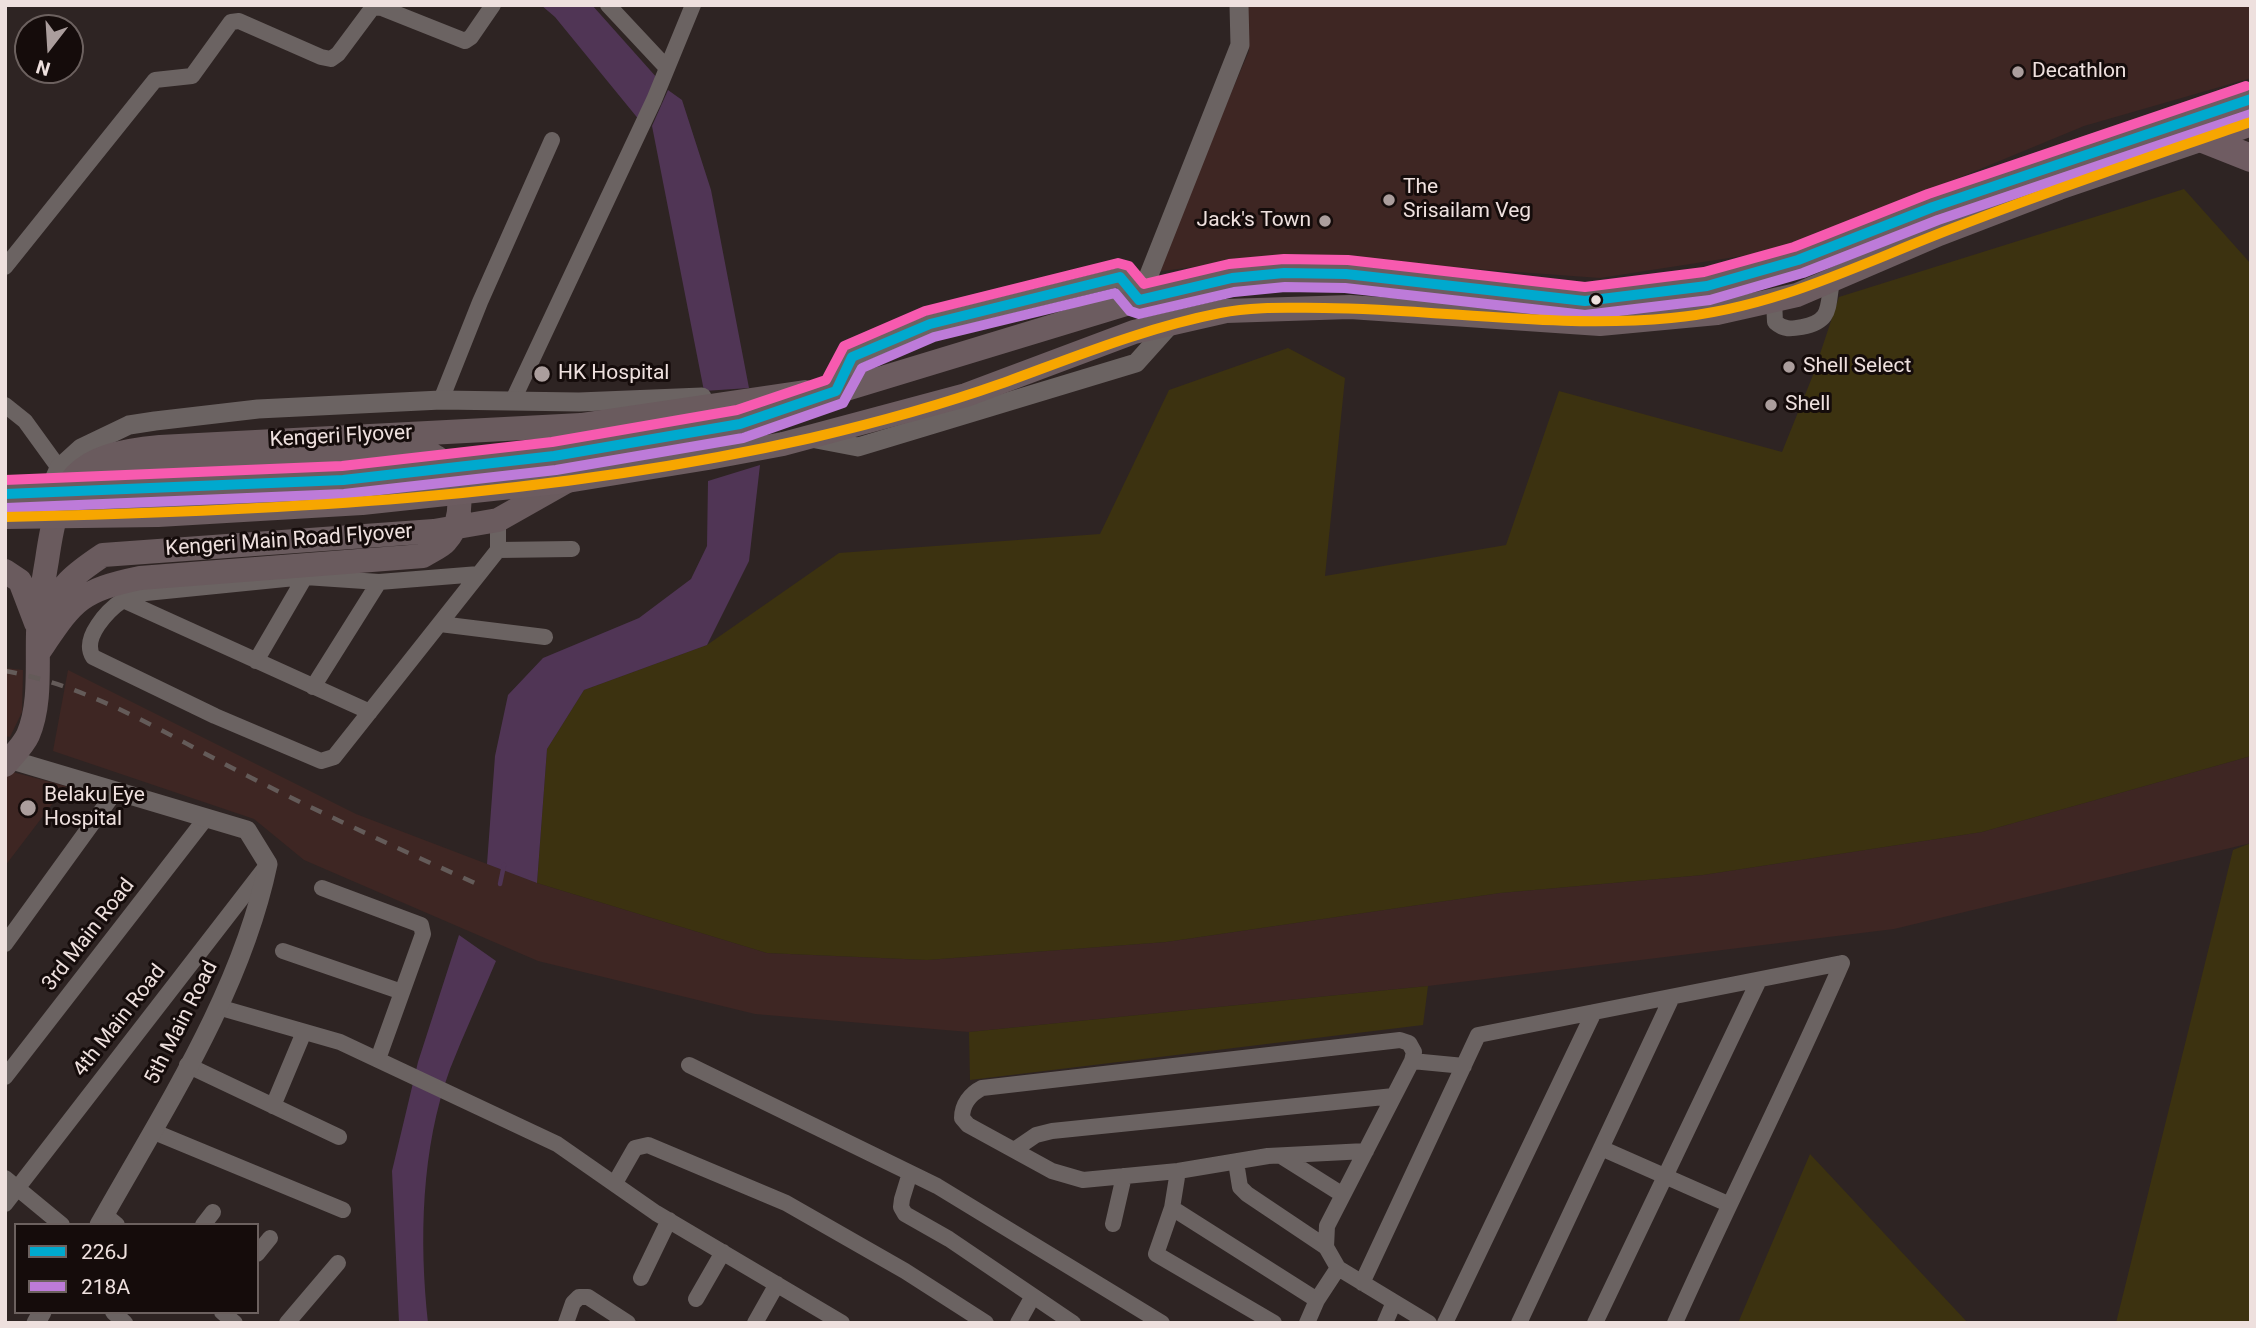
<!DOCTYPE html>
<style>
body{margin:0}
#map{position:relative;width:2256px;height:1328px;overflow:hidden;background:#2e2423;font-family:Roboto,sans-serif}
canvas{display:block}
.frame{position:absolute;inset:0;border:7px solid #eee0de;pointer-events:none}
.legend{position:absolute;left:14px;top:1223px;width:245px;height:91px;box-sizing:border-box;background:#150c0b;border:2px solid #6c615f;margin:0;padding:9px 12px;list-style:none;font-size:21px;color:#eee0de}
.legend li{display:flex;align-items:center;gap:14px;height:35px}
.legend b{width:35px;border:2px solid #6c615f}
.north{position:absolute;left:14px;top:14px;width:70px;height:70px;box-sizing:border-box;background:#150c0b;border:2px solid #6c615f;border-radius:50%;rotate:197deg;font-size:19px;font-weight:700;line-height:28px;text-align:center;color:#eee0de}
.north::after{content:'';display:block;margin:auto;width:24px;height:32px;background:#ab9e9d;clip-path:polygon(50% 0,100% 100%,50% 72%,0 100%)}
</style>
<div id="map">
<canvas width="2256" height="1328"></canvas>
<div class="frame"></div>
<ul class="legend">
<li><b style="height:9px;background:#00a9ce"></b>226J</li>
<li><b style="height:9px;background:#bd7bd9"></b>218A</li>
</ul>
<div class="north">N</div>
</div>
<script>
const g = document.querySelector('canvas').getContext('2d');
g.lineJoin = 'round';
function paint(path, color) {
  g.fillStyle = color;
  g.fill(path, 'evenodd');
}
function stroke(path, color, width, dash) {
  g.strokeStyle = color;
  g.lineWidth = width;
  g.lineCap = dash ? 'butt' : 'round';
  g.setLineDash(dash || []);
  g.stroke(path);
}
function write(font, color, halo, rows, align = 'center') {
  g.font = font + ' Roboto,sans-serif';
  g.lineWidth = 6;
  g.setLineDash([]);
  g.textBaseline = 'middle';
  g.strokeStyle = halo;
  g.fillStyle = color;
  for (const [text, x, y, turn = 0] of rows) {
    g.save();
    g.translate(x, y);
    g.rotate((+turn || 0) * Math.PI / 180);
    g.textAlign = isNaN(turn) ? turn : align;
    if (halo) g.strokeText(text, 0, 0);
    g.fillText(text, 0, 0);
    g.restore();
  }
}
paint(new Path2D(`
 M 1245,5 L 2251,5 L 2251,78 L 2084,126 L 1787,249 L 1600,278 L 1284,255 L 1155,272 L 1249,51 Z
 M 5,668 L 23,670 L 22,712 L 10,737 L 5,736 Z
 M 68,670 L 356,814 L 537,883 L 767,953 L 927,960 L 1166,942 L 1500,893 L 1703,875 L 1982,832 L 2251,756 L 2251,843 L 1894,929 L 1428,986 L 969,1032 L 755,1014 L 538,961 L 304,860 L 254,819 L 53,751 Z
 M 5,770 L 66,786 L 5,866 Z`), '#3e2623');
paint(new Path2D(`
 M 2184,189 L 2251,264 L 2251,756 L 1982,832 L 1703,875 L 1500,893 L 1166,942 L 927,960 L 767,953 L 537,883 L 547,749 L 584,690 L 707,645 L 839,553 L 1100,534 L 1169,390 L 1288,348 L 1345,378 L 1325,576 L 1506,545 L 1559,391 L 1782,452 L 1813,375 L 1839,297 Z
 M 2251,843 L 2251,1323 L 2116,1323 L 2233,850 Z
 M 1428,986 L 1423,1025 L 970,1080 L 969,1032 Z
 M 1810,1154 L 1968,1323 L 1738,1323 Z`), '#3c3210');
paint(new Path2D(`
 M 541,5 L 592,5 L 658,79 L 640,121 L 555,17 Z
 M 668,90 L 682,100 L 711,190 L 749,388 L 704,391 L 652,126 Z
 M 760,465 L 749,561 L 707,645 L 584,690 L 547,749 L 537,883 L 487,864 L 495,756 L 508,695 L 543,658 L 639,618 L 691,579 L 707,546 L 708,481 Z
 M 459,935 L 496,961 C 481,997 464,1033 450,1069 C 421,1148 419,1241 428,1323 L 399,1323 L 392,1171 L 418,1062 Z`), '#503555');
stroke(new Path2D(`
 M 500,884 L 504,865`), '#503555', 4.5);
stroke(new Path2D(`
 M 608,5 L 666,67
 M 5,267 L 155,80 L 192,76 L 231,22 L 239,21 L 321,57 L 331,59 L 338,54 L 373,7 L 382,8 L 465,41 L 471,37 L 493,5
 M 1774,300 L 1775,322 C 1784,330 1791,329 1802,327 C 1832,321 1827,308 1832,281
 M 441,400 L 480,302 L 552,140
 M 513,400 L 654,100 L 693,5
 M 5,405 L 25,421 L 59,468
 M 498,550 L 572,549
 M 123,600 L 136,594 L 305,577
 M 440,624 L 545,637
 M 256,661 L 305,577 L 379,582 L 479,574
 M 313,687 L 379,582
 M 370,712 L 123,600 C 108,610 81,638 93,657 L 215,716 L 321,761 L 334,757 L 498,550 L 498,520
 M 322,888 L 421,925 L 423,934 L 378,1059
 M 5,944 L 115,792
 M 283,951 L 402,992
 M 218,1007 L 340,1042 L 557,1144 L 656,1213 L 842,1323
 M 1412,1061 L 1464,1066
 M 187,1065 L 339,1137
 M 689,1065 L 937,1186 L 1162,1323
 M 5,1077 L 206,818
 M 273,1106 L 304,1032
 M 152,1131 L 343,1210
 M 1601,1148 L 1728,1204
 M 1014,1150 L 1036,1135 L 1052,1131 L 1394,1096
 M 1281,1156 L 1343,1195
 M 1236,1162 L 1240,1187 L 1247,1194 L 1326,1247
 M 1178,1171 L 1172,1208 L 1156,1254 L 1274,1323
 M 910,1173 L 902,1199 L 901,1207 L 905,1214 L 949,1239 L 1073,1323
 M 5,1178 L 62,1225
 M 615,1183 L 635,1148 L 648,1145 L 786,1203 L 905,1271 L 986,1323
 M 5,1204 L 265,868
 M 1172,1208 L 1317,1300
 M 105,1215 L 117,1225
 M 1113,1224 L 1124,1176
 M 203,1225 L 213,1212
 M 257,1254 L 270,1238
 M 1338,1268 L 1326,1247 L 1327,1226 L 1412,1061 L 1414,1052 L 1409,1043 L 1400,1040 L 982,1088 C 970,1094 962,1105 962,1118 L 968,1125 L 1052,1171 L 1083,1180 L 1178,1171 L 1268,1156 L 1366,1151
 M 641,1278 L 669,1220
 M 1362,1283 L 1478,1035 L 1842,963
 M 696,1299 L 723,1252
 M 113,1312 L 125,1323
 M 222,1312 L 235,1323
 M 287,1323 L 338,1263
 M 566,1323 L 573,1303 L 579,1297 L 588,1297 L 628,1323
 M 755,1323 L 777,1284
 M 1018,1323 L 1033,1296
 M 1307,1323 L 1317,1300 L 1338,1268 L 1429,1323
 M 1385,1323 L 1394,1302
 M 1445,1323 L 1594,1012
 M 1519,1323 L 1672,997
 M 1595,1323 L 1759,980
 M 1675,1323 C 1729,1202 1789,1085 1842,963`), '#6b6362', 16);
stroke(new Path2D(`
 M 836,391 L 852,357 L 930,324 L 1120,277 L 1139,300 L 1240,45 L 1239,5
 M 811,438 L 858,447 L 1136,363 L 1171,324
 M 49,491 L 59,468 L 81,448 L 129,425 L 155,421 L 258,409 L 441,400 L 579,402 L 702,397
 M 5,758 L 247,830 L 268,864 C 241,993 163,1111 99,1225
 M 36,1323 L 42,1312`), '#6b6362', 19);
stroke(new Path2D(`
 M 5,571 L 20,581 L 36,623
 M 44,618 C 61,585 73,575 103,555 L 434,531 L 498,520 L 567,481
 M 38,653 C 73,602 77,591 140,578 L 423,556 C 430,551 441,547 446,541 C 467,518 463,474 436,457 C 430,452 418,451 410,449 L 130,473 L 82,486
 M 5,765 C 12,756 23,746 28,735 C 41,705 37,666 38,634 C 38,610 43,584 47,560 C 59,477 74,455 160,447 L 581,425 L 805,392`), '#6a5b5e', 24);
stroke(new Path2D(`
 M 5,494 L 343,480 L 577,453 L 711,430 L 1139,300 L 1232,278 L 1284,273 L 1346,274 L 1585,301 L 1707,286 L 1798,260 L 1933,207 L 2199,118
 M 5,517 L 158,515 L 362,503 L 567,481 L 708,458 L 783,444 L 966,395 L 1134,332 L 1226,311 L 1350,307 L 1600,324 L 1717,313 L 1797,295 L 1939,234 L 2059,188 L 2203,139`), '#6c5c60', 24);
stroke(new Path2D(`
 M 2199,118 L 2251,99
 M 2203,139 L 2251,158
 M 2203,139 L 2251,122`), '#6f5c62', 28);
stroke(new Path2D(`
 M 5,671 C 91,686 164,733 240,772 C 318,812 397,848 477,884`), '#645b59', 4.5, [12, 12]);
stroke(new Path2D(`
 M 5,494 L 343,480 L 554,456 L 740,424 L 836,391 L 852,357 L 930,324 L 1120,277 L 1139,300 L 1232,278 L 1284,273 L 1346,274 L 1585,301 L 1707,286 L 1798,260 L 1933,207 L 2251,99`), '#00a9ce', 10);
stroke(new Path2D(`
 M 6,508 L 344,494 L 556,470 L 743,438 L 843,403 L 862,368 L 934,337 L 1115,293 L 1130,311 L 1139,314 L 1234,292 L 1285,287 L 1345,288 L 1585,315 L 1710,300 L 1803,273 L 1938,220 L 2251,114`), '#bd7bd9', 10);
stroke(new Path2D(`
 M 5,480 L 342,466 L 552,442 L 737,410 L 826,380 L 844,346 L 925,311 L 1118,263 L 1129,266 L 1144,284 L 1229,264 L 1284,259 L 1348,260 L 1585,287 L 1704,272 L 1794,247 L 1928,194 L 2246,86`), '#f75aaf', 10);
stroke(new Path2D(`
 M 5,517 C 275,511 546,498 811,438 C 875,423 938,406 1000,384 C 1072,358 1144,328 1220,313 C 1254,306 1290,308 1324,308 C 1439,309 1556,329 1671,318 C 1777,308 1859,264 1956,227 C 2053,189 2152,156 2251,122`), '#f7a600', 10);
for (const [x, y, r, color] of [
 [2018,72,7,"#ab9e9d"],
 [1389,200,7,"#ab9e9d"],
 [1325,221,7,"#ab9e9d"],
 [1596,300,6,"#eee0de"],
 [1789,367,7,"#ab9e9d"],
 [542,374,9,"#ab9e9d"],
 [1771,405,7,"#ab9e9d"],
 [28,808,9,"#ab9e9d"]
]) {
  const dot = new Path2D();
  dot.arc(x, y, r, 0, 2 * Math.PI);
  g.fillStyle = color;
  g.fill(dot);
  stroke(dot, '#150c0b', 2.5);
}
write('21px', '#eee0de', '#150c0b', [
 ["Decathlon",2032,72],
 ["The",1403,188],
 ["Srisailam Veg",1403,212],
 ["Jack's Town",1311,221,"right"],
 ["Shell Select",1803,367],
 ["HK Hospital",558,374],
 ["Shell",1785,405],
 ["Belaku Eye",44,796],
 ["Hospital",44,820]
], 'left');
write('21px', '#eee0de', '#150c0b', [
 ["Kengeri Flyover",341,437,-3],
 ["Kengeri Main Road Flyover",289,541,-4],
 ["3rd Main Road",89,935,-52],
 ["4th Main Road",120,1021,-52],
 ["5th Main Road",182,1023,-63]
]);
</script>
